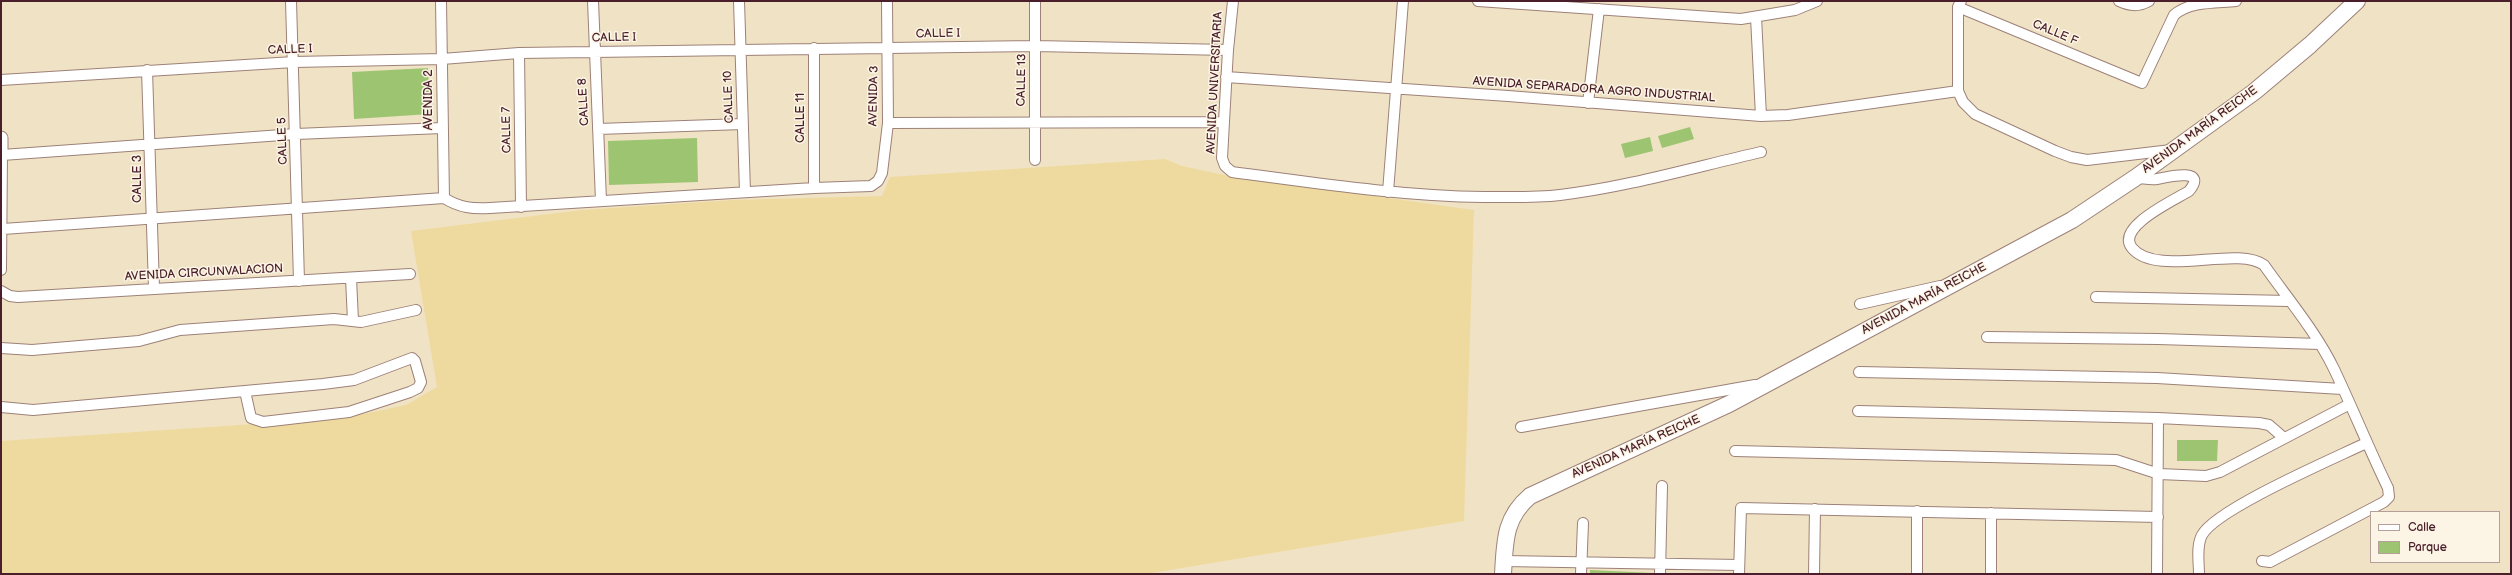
<!DOCTYPE html>
<meta charset="utf-8">
<style>
body{margin:0}
#map{position:relative;width:2512px;height:575px;overflow:hidden;background:#f0e3c5;font-family:"Balsamiq Sans",sans-serif}
canvas{display:block}
.frame{position:absolute;inset:0;border:2px solid #4a1f2b;pointer-events:none}
.legend{position:absolute;left:2370px;top:511px;width:130px;height:52px;box-sizing:border-box;background:#fcf5e5;border:1px solid #b59f9b;margin:0;padding:5px 7px;list-style:none;font-size:12px;color:#4a1f2b}
.legend li{display:flex;align-items:center;gap:8px;height:20px}
.legend b{width:20px;border:1px solid #b59f9b}
</style>
<div id="map">
<canvas width="2512" height="575"></canvas>
<div class="frame"></div>
<ul class="legend">
<li><b style="height:5px;background:#fff"></b>Calle</li>
<li><b style="height:11px;background:#9dc571"></b>Parque</li>
</ul>
</div>
<script>
const g = document.querySelector('canvas').getContext('2d');
g.lineJoin = 'round';
function paint(path, color) {
  g.fillStyle = color;
  g.fill(path, 'evenodd');
}
function stroke(path, color, width, dash) {
  g.strokeStyle = color;
  g.lineWidth = width;
  g.lineCap = dash ? 'butt' : 'round';
  g.setLineDash(dash || []);
  g.stroke(path);
}
function write(font, color, halo, rows, align = 'center') {
  g.font = font + ' "Balsamiq Sans",sans-serif';
  g.lineWidth = 3;
  g.setLineDash([]);
  g.textBaseline = 'middle';
  g.strokeStyle = halo;
  g.fillStyle = color;
  for (const [text, x, y, turn = 0] of rows) {
    g.save();
    g.translate(x, y);
    g.rotate((+turn || 0) * Math.PI / 180);
    g.textAlign = isNaN(turn) ? turn : align;
    if (halo) g.strokeText(text, 0, 0);
    g.fillText(text, 0, 0);
    g.restore();
  }
}
paint(new Path2D(`
 M 428,68 L 430,114 L 354,119 L 352,72 Z
 M 1690,127 L 1694,139 L 1662,148 L 1658,136 Z
 M 1650,137 L 1653,151 L 1625,158 L 1621,144 Z
 M 697,138 L 698,182 L 609,185 L 608,141 Z
 M 2177,440 L 2218,440 L 2217,461 L 2177,461 Z
 M 1590,570 L 1653,573 L 1653,574 L 1590,574 Z`), '#9dc571');
paint(new Path2D(`
 M 1165,159 L 1182,166 L 1224,175 L 1474,210 L 1464,521 L 1146,574 L 1,574 L 1,441 L 344,418 L 406,405 L 437,387 L 411,231 L 582,210 L 733,200 L 882,196 L 890,177 Z`), '#eeda9e');
const minor = new Path2D(`
 M 291,1 L 299,281
 M 441,1 L 444,198
 M 593,1 L 601,201
 M 739,1 L 745,192
 M 1233,1 L 1228,50 L 1222,158 L 1225,166 L 1232,172 C 1316,183 1400,196 1484,197 C 1509,197 1535,198 1560,195 C 1628,187 1695,167 1761,152
 M 1478,1 L 1741,19 L 1795,10 L 1817,1
 M 1961,1 L 1958,7 L 1958,91 L 1963,102 L 1975,114 L 2055,151 L 2071,157 L 2087,160 L 2171,150
 M 2119,1 C 2130,6 2138,7 2149,1
 M 1958,7 L 2142,83 L 2174,15 C 2190,1 2215,3 2236,1
 M 1756,17 L 1761,116
 M 519,53 L 521,207
 M 147,70 L 154,288
 M 1226,77 L 1508,96 L 1761,116 L 1788,115 L 1958,91
 M 1,80 L 294,62 L 442,59 L 519,53 L 1035,46 L 1228,50
 M 1588,103 L 1599,9
 M 888,123 L 1224,122
 M 598,129 L 743,124
 M 1035,160 L 1035,1
 M 2135,178 C 2142,178 2150,180 2157,179 C 2167,177 2209,167 2189,191 C 2175,200 2115,227 2132,248 C 2157,278 2237,245 2264,265 C 2288,299 2316,332 2334,369 C 2353,409 2369,449 2388,488 L 2389,497 L 2384,502 L 2270,562 L 2262,561
 M 814,188 L 814,48
 M 1388,192 L 1403,1
 M 3,229 L 444,198 C 460,208 473,209 490,208 L 814,188 L 871,186 L 878,181 L 882,173 L 888,123 L 887,1
 M 1,270 L 2,155 L 296,134 L 442,128
 M 351,278 L 353,321
 M 1,291 L 10,296 L 18,297 L 410,274
 M 2096,297 L 2289,301
 M 1860,304 L 1940,286
 M 1987,337 L 2158,339 L 2320,344
 M 1,348 L 32,350 L 139,341 L 180,330 L 334,319 L 361,322 L 416,310
 M 1859,372 L 2157,378 L 2342,389
 M 1,407 L 33,410 L 323,384 L 354,380 L 412,358 L 415,361 L 421,382 L 418,388 L 410,392 L 349,412 L 263,422 L 251,418 L 245,391
 M 1858,411 L 2158,418 L 2259,423 L 2269,425 L 2284,438
 M 1521,427 L 1755,385
 M 1735,451 L 2116,460 L 2159,474 L 2206,476 L 2220,472 L 2348,405
 M 1991,513 L 1991,574
 M 1504,561 L 1739,565
 M 1581,574 L 1583,523
 M 1660,574 L 1662,486
 M 1739,574 L 1741,508 L 2158,517
 M 1814,574 L 1815,509
 M 1917,574 L 1917,511
 M 2157,574 L 2158,418
 M 2199,574 C 2199,562 2196,546 2202,535 C 2216,509 2333,459 2366,443`);
const tertiary = new Path2D(`
 M 1,138 L 1,155`);
const primary = new Path2D(`
 M 1503,574 C 1505,542 1504,518 1530,496 L 1729,404 L 2072,220 L 2135,178 L 2254,92 L 2310,45 L 2357,1`);
stroke(minor, '#9d8178', 12);
stroke(tertiary, '#9d8178', 15);
stroke(primary, '#9d8178', 18);
stroke(minor, '#fff', 10);
stroke(tertiary, '#fff', 13);
stroke(primary, '#fff', 16);
write('12px', '#4a1f2b', '#fcf5e5', [
 ["CALLE F",2055,33,23],
 ["CALLE I",938,34,-1],
 ["CALLE I",614,38,-1],
 ["CALLE I",290,50,-2],
 ["CALLE 13",1022,80,-89],
 ["AVENIDA UNIVERSITARIA",1215,83,-87],
 ["AVENIDA SEPARADORA AGRO INDUSTRIAL",1594,90,4],
 ["AVENIDA 3",874,96,-89],
 ["CALLE 10",729,97,-92],
 ["AVENIDA 2",429,100,-90],
 ["CALLE 8",584,102,-93],
 ["CALLE 11",801,118,-90],
 ["CALLE 7",507,130,-91],
 ["AVENIDA MARÍA REICHE",2200,130,-36],
 ["CALLE 5",283,141,-92],
 ["CALLE 3",138,179,-90],
 ["AVENIDA CIRCUNVALACION",204,273,-3],
 ["AVENIDA MARÍA REICHE",1924,299,-28],
 ["AVENIDA MARÍA REICHE",1636,447,-24]
]);
</script>
